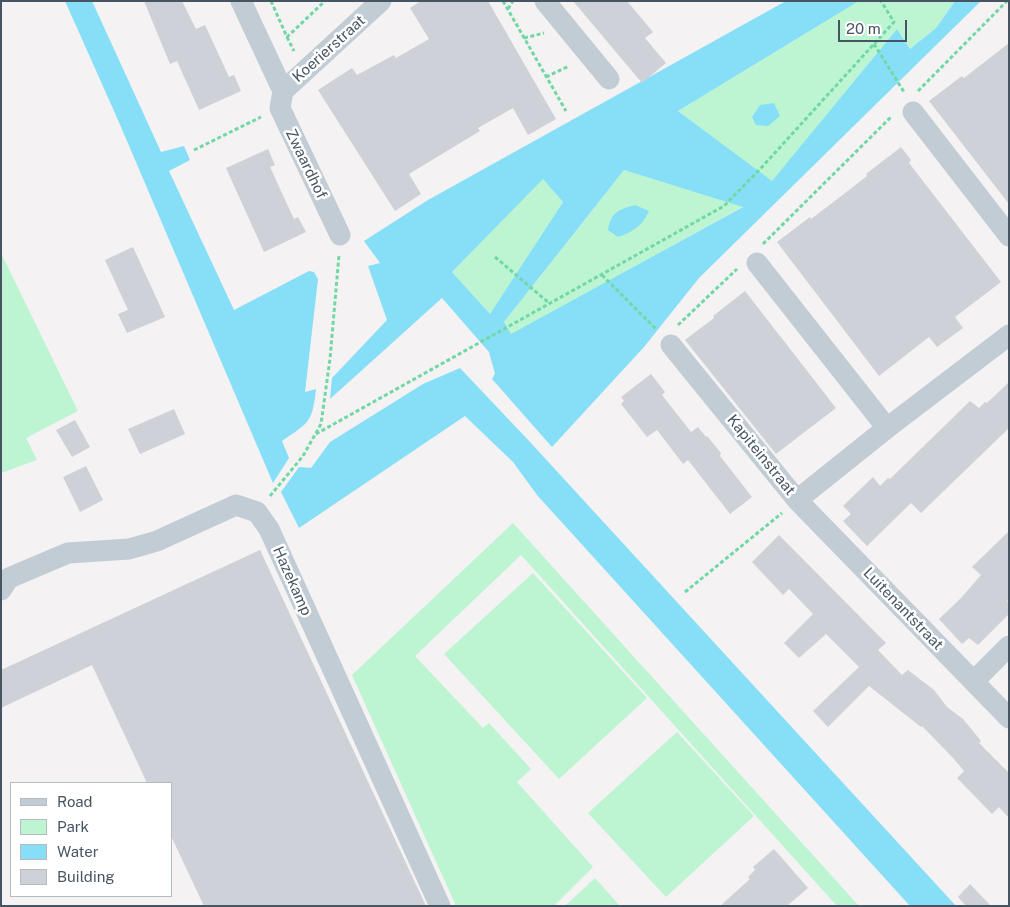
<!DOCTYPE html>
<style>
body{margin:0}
#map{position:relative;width:1010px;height:907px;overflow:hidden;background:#f4f2f2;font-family:"Public Sans",sans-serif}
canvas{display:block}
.frame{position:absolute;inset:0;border:2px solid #475562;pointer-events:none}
.legend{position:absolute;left:10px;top:782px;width:162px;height:115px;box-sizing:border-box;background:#fff;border:1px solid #b5bbc0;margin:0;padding:6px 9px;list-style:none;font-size:15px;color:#475562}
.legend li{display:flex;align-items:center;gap:10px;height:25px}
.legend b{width:25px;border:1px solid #b5bbc0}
.scale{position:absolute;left:838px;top:20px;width:69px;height:22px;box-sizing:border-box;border:2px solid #475562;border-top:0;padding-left:6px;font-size:15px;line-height:18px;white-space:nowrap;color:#475562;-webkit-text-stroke:4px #fff;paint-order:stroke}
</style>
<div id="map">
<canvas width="1010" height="907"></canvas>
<div class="frame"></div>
<ul class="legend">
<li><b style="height:6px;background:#c2ccd5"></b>Road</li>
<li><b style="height:14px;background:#bdf5d3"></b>Park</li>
<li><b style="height:14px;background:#86dff6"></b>Water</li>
<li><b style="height:14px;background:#ced1d8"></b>Building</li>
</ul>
<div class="scale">20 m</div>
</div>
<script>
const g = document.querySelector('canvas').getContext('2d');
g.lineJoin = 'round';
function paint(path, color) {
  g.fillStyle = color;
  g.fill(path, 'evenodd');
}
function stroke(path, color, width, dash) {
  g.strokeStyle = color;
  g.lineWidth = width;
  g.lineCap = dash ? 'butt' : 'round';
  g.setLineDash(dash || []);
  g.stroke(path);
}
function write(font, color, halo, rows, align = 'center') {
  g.font = font + ' "Public Sans",sans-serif';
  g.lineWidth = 5;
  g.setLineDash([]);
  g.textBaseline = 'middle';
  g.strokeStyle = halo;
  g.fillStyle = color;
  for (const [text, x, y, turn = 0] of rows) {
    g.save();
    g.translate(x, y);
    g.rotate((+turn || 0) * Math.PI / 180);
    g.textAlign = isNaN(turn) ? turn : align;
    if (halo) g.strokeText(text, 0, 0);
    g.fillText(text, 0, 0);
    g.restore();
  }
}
paint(new Path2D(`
 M 859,1 L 955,1 L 936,28 L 910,49 L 897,29 L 772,182 L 678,111 Z
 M 624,170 L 744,206 L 511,335 L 504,322 Z
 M 543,178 L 563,202 L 490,315 L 452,272 Z
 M 1,253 L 78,411 L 26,438 L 37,460 L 1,473 Z
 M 513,523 L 859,906 L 837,906 L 521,555 L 415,656 L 483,728 L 489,723 L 531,769 L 517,782 L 593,867 L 554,906 L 456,906 L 352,675 Z
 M 533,573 L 647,698 L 559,779 L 444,654 Z
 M 677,732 L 754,816 L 666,897 L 588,813 Z
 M 595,878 L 620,906 L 565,906 Z`), '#bdf5d3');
paint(new Path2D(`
 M 65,1 L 92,1 L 161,152 L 184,146 L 190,160 L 169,171 L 234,310 L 309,271 L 314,272 L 318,279 L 305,392 L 316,389 C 312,424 309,422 282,441 L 289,458 L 273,483 L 118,120 Z
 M 786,1 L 859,1 L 678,111 L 772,181 L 897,29 L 910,49 L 936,28 L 955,1 L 981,1 L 699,278 L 644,347 L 552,447 L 492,379 L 495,374 L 489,352 L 442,298 L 330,399 L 332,378 L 387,320 L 368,266 L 380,263 L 364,241 L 428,200 ZM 624,170 L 743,207 L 511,334 L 504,322 ZM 543,179 L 563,202 L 490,314 L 452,272 Z
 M 774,103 L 780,116 L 768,126 L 756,125 L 752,117 L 760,105 Z
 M 635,205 L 649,211 C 642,226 633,232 618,237 L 608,230 C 611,212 618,210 635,205 Z
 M 460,368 L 530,442 L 956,906 L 910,906 L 537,495 L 513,462 L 465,416 L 299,528 L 281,492 L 299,467 L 311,468 L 330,442 L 423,384 Z`), '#86dff6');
paint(new Path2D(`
 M 144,1 L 182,1 L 196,29 L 205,25 L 229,77 L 234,75 L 241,91 L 199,110 L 177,61 L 170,64 Z
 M 421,1 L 488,1 L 556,119 L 528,135 L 513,108 L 478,128 L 480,131 L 409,174 L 421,194 L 395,211 L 318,90 L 352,68 L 357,75 L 394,55 L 396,58 L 429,39 L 410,8 Z
 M 573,1 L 627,1 L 653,32 L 645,38 L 666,63 L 642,83 Z
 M 1009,43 L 1009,204 L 929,101 L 962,76 L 964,78 Z
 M 901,147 L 911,160 L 909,163 L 1001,282 L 955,317 L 963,328 L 937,347 L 929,337 L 879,376 L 777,242 L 810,217 L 811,219 L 840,197 L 867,176 L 866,174 Z
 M 268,149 L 275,165 L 270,167 L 286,202 L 294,219 L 298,217 L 306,232 L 264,252 L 226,168 Z
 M 133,247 L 165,317 L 127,333 L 118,314 L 128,310 L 105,260 Z
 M 745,291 L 836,408 L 776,454 L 685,340 L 714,318 L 713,316 Z
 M 651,374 L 665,392 L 662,395 L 691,432 L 698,427 L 706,437 L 707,436 L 721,453 L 720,456 L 752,497 L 730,514 L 688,460 L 683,464 L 657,430 L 647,437 L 621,404 L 624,401 L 621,397 Z
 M 1009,382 L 1009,428 L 921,513 L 911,503 L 867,546 L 843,521 L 851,514 L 843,506 L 873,477 L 880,486 L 888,478 L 890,479 L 970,401 L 979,408 L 985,402 L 987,403 Z
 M 174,409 L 185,434 L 140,454 L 128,429 Z
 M 75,420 L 90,447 L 72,457 L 56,430 Z
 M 86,466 L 103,500 L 80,512 L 63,477 Z
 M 1009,531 L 1009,598 L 1007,601 L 1009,603 L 1009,614 L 978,645 L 969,638 L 962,644 L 939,619 L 961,598 L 981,575 L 972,567 Z
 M 779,535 L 886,643 L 878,650 L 902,675 L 908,670 L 934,690 L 947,707 L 963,719 L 981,741 L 979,743 L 1009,773 L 1009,818 L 999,807 L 992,814 L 957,778 L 964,771 L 953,758 L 922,726 L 921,727 L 869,686 L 828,727 L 813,711 L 859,667 L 826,634 L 799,658 L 784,643 L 813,614 L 789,589 L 783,595 L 752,562 Z
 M 260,550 L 426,906 L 204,906 L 171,836 L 171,783 L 147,783 L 92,665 L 1,708 L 1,670 Z
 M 774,849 L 808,888 L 787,906 L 720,906 L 750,879 L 748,877 L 755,870 L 753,867 Z
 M 970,884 L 991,906 L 966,906 L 958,897 Z`), '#ced1d8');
stroke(new Path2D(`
 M 271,1 L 287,37 L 325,1
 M 503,1 L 566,111
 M 508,9 L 513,1
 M 287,37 L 294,51
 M 524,38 L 544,33
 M 874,44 L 904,92
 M 546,77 L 569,66
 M 918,91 L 1007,1
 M 194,150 L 261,117
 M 763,244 L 892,116
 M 495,257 L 549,303
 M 602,275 L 656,329
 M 678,325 L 737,269
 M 316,434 L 724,206 L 762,167 L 894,22 L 881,1
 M 270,496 L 303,456 L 321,424 L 330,359 L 339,255
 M 685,592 L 782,513`), '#71d7a5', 3, [4, 2.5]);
stroke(new Path2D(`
 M 241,1 L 283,91 L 381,1
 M 545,1 L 609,79
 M 283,91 L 280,108 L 340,235
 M 913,112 L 1009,236
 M 757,263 L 887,428
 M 671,345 L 797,500 L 1009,718
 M 797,500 L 887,428 L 1009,335
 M 1,590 L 9,578 L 68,553 L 129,549 L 157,541 L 236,505 L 257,512 L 269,529 L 440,906
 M 974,681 L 1009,646`), '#c2ccd5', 21);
write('15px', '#475562', '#fff', [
 ["Koerierstraat",329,49,-42],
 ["Zwaardhof",306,164,64],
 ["Kapiteinstraat",761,455,51],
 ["Hazekamp",292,581,66],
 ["Luitenantstraat",903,609,46]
]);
</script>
